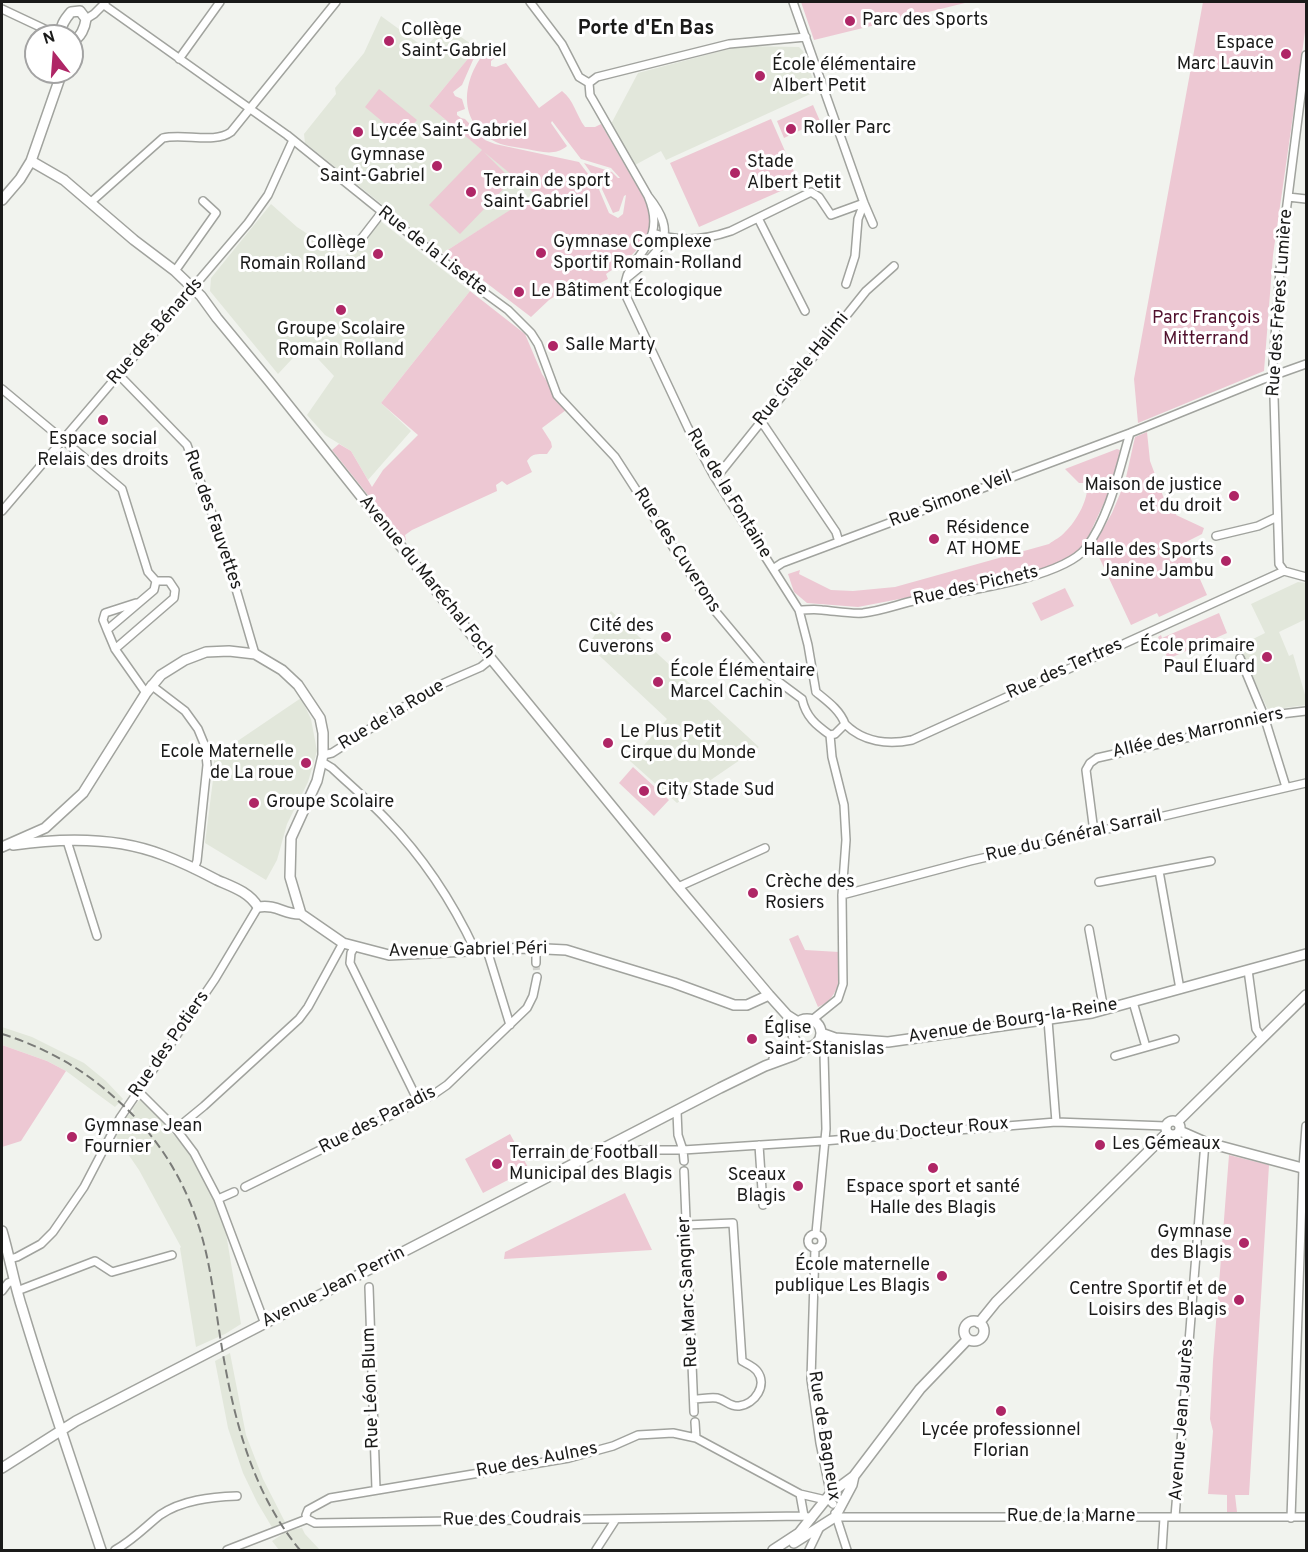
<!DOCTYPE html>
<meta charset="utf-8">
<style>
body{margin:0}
#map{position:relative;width:1308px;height:1552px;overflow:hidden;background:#f1f3ee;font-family:Overpass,sans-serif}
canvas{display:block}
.frame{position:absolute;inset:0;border:3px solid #1a1a19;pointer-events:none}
.north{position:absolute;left:24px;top:24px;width:60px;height:60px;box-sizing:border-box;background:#fff;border:2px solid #a3a3a3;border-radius:50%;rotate:343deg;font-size:16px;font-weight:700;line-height:24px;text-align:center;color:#1a1a19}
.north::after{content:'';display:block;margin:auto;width:21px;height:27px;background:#af2666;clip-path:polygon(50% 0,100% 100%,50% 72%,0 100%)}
</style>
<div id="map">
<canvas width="1308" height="1552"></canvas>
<div class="frame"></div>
<div class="north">N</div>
</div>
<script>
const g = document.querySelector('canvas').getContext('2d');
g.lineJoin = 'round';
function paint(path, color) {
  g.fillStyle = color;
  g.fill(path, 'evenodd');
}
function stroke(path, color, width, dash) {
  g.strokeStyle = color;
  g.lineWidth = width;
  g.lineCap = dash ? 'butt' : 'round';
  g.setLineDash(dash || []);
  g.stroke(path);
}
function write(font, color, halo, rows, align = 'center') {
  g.font = font + ' Overpass,sans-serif';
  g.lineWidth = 6;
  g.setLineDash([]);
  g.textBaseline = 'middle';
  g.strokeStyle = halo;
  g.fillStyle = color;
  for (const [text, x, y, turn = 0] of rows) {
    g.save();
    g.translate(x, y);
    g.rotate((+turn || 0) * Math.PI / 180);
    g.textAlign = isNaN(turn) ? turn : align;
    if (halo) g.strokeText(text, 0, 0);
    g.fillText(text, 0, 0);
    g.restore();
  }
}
paint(new Path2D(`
 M 381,16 L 425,48 L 445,26 L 477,48 L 429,106 L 536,194 L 443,253 L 305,143 L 304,134 L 336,94 L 335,88 L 364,53 Z
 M 740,46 L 799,47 L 803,51 L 817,91 L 666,160 L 661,151 L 635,165 L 611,124 L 638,73 Z
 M 271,204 L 297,227 L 344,258 L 351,248 L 355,250 L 379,220 L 470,291 L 381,403 L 411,431 L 368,480 L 351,451 L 325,435 L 307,415 L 334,376 L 305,345 L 278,374 L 210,291 L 211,278 Z
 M 1298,582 L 1306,583 L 1306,619 L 1279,632 L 1289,656 L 1293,654 L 1306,698 L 1306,705 L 1269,710 L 1267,708 L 1239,646 L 1265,633 L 1251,604 Z
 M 611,611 L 759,747 L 677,803 L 630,761 L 667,719 L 588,645 Z
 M 301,698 L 311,719 L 317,751 L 308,782 L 287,824 L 277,860 L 266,880 L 205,843 L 214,772 L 214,757 Z
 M 2,1027 L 32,1037 L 84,1063 L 106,1081 L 123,1099 L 115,1107 L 66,1071 L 47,1061 L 2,1045 Z
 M 141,1098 L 188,1151 L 214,1200 L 226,1233 L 241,1324 L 225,1334 L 196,1347 L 180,1248 L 181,1247 L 139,1170 L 115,1135 L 125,1118 L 134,1111 L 132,1109 Z
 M 230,1353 L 246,1435 L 263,1479 L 285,1522 L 273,1529 L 257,1502 L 243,1473 L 228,1428 L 215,1361 Z
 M 302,1528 L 305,1534 L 320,1550 L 279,1550 L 272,1541 L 289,1530 Z`), '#e2e7db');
paint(new Path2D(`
 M 801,2 L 969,2 L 814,40 Z
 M 1203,2 L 1306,2 L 1306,25 L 1273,255 L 1264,371 L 1138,423 L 1134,379 Z
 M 476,43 L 483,49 L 473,60 L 462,85 L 453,92 L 455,96 L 462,99 L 465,109 L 457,112 L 457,115 L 461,118 L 465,119 L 485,140 L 495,144 L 579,162 L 598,187 L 609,213 L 618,218 L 623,214 L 626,195 L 624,196 L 619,211 L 613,213 L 601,187 L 584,163 L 612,172 L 618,178 L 620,178 L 611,168 L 581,159 L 552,121 L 551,123 L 567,146 C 555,156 542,152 527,149 C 515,147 502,146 492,140 C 453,117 465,71 492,44 L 499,54 L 491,61 L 491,66 L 496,67 L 506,63 L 539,108 L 562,91 C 574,100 576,115 585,127 L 595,127 L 601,124 L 649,207 C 657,240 630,258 606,274 L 608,279 L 587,290 L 580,280 L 549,300 L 531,317 L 480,278 L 443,253 L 535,194 L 484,152 L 512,180 L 460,234 L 429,205 L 482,150 L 429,106 L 476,49 L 473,46 Z
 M 379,89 L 417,120 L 402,138 L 365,107 Z
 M 813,105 L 820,121 L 784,138 L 777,121 Z
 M 771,119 L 799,183 L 699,227 L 670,163 Z
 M 470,291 L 525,334 L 542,374 L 566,410 L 542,428 L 551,442 L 552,447 L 547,454 C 538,454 532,453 527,461 L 532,472 L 507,485 L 502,481 L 496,485 L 497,491 L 412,530 L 405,535 L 406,540 L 401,543 L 366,498 L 368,495 L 332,450 L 339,444 L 351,451 L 372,487 L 383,470 L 418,435 L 381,403 Z
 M 1147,432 L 1150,461 L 1166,504 L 1181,502 L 1176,515 L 1204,528 L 1202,534 L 1184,543 L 1207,595 L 1159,617 L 1157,613 L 1131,625 L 1099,557 L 1091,550 L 1112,513 L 1125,482 L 1135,437 Z
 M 1117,449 L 1120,450 L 1115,479 L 1084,546 L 1067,558 L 1034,573 L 858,607 L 807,603 L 794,592 L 788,574 L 800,570 L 799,574 L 831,590 L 853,591 L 895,587 L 1049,544 C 1054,540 1061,537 1065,532 C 1076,522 1091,496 1086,483 L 1079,483 L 1065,469 Z
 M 1065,588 L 1074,606 L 1041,621 L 1032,603 Z
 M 1219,613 L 1227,633 L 1168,659 L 1158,637 L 1161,635 L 1162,638 Z
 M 633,767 L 669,800 L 654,816 L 619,783 Z
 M 798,935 L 805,950 L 839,952 C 840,974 842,997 818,1007 L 789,939 Z
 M 2,1045 L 47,1061 L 66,1071 L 21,1141 L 2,1147 Z
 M 510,1134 L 529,1169 L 483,1193 L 465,1159 Z
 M 1229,1155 L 1269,1165 L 1249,1495 L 1235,1495 L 1237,1512 L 1227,1512 L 1227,1495 L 1208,1494 L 1213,1431 L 1210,1419 L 1213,1361 Z
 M 625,1193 L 652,1250 L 504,1259 L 505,1252 Z`), '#edc8d3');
stroke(new Path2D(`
 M 536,963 L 537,977`), '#d1d2ce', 7, [7, 3.5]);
const street = new Path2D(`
 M 530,2 L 562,44 L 579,77 L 589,83
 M 793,2 L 864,203 L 873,224
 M 104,5 L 287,135 L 463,277 L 508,310 L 531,333 L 538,344 L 557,395 L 615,457 L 711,606 L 767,673 L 802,699
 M 2,9 L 53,33 L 60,33
 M 86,19 L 94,14 L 105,3
 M 1306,55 L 1282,244 L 1273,364 L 1279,564 L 1284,571 L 1306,577
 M 179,59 L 220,2
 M 589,83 L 590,95 L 593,100 L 648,196 C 680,236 661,250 628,277
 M 589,83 L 597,77 L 729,44 L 806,37
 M 648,196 C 672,252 614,258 627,298 L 688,428 L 714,476 L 799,610 L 808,645 L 816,692
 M 1288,197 L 1306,199
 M 91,202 L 163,138 C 183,133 215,144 231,132 L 336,2
 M 758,218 L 805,311
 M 653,233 C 678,242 705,240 731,231 L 811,192 L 819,197 L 831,215 L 864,203 L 858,219 L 855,256 L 846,284
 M 355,247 L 382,212
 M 175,271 L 216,213 L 203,201
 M 119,375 L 187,445 L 222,541 L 255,654
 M 2,389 L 122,489 L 148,572 L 156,581 L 169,581 L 175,590 L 174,598 L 115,649
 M 761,421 L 836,532 L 839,542
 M 714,476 L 720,473 L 866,291 L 894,266
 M 2,511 L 248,223 L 268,195 L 293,140
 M 1216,536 L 1258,526 L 1277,517
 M 773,569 L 782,563 L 1130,433 L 1261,380 L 1306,364
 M 799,610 C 807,610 814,609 822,610 C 835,611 850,614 863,613 C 881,611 899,604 917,600 C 957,592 1062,579 1086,548 C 1110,516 1119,470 1130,433
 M 107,630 L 103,620 L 105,613 L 136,603
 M 1240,658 L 1264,716 L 1286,787
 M 151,685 L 185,711 L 198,729 L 205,746 L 207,765 L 197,861 L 194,869
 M 816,692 C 827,701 840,710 845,724 L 835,734 L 830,735
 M 146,693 L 115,649 L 107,630 L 154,590 L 156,581
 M 802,699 C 806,717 816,725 830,735
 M 845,724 C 863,742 888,745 912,740 L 1284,571
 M 323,755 L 332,753 L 435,687 L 481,667 L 491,659
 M 322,762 L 332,768 C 350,785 369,801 386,819 C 423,857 453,903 475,950
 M 1094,832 L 1086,770 L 1090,763 L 1097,758 L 1203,734 L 1264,716 L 1306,711
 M 67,841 L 97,936
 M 1159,871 L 1180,989
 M 1099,882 L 1211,861
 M 678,887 L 765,848
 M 842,895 L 970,861 L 1306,783
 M 1089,929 L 1104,1010
 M 355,946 L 351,953 L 350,963 L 418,1101
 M 536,948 L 536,963
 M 487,950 L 510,1025
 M 1248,970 L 1256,1029 L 1262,1038
 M 1133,1002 L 1146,1047
 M 812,1020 L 838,999 L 843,984 L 842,895 L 846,840 L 844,805 L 832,757 L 830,735
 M 1048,1020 L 1056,1122
 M 1115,1056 L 1175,1039
 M 138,1091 L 176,1129 L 194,1153 L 218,1199 L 265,1324
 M 677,1112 L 678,1135 L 683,1150 L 684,1161
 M 176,1129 L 204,1106 L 299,1019 L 308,1007 L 343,943
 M 759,1145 L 763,1205
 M 607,1148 L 621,1154 L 630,1154 L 641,1150 L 683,1150 L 823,1141 L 1056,1122 L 1166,1126
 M 684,1171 L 694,1412
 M 245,1187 L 434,1094 L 447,1085 L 527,1008 L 533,996 L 537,977
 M 218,1199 L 234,1192
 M 686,1225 L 733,1223 L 742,1361 C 747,1364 753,1366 757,1371 C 768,1385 755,1404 739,1406 C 730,1407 726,1400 717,1398 C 710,1397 701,1399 694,1399
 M 816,1233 L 826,1129 L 824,1054 L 818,1041
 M808 1241a7 7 0 1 1 14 0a7 7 0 1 1-14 0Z
 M 815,1248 L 811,1379 L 820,1443 L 831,1496
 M 10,1259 L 17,1257 L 41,1244 L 53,1232 L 84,1187 L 120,1118 L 215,979 L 258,907
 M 369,1287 L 376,1489
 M 2,1291 L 8,1283 L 13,1281
 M 17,1291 L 95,1261 L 112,1272 L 172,1255
 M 695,1422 L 696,1438
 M 800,1494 L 804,1516
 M 835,1513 L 847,1550
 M 835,1517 L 1306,1517
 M 1175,1517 L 1205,1142
 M 1291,1518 L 1303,1168 L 1306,1126
 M 307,1519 L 306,1515 L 308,1510 L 330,1498 L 569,1458 L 613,1446 L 638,1435 L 673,1433 L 696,1438 L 800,1494 L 830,1501 L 833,1504
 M 115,1550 C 132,1541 145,1527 160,1515 C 182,1500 211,1497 237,1496
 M 227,1550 L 307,1519 L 315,1523 L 804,1516 L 812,1518
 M 596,1550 L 616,1519
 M 809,1550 L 820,1527
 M 1162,1550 L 1164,1518`);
const secondary = new Path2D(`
 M 61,36 C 59,27 65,19 71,12 L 80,11 L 86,19 C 85,27 81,38 72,41
 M 31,161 L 64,180 L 134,240 L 175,271 L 201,296 L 217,318 L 269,381 L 470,633 L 678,887 L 769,995 L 787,1015 L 798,1022
 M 2,200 L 20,179 L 31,161 L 62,72
 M 13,845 C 61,838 117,837 163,855 C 182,862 200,871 217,880 C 233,887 249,892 258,907 C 278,904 284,915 301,914
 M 2,847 L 45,828 L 83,793 L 146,693 L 161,675 L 185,660 L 206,652 L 229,651 L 255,654 L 282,670 L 298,685 L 320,718 L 323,733 L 323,755 L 317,781 L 291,838 L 290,877 L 301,914 L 343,943 L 389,955 L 526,948 L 566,950 L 674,983 L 734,1005 L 747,1005 L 769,995
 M793 1033a14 14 0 1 1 28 0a14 14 0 1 1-28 0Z
 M 821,1033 L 835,1038 L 888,1042 L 1092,1013 L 1306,954
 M 774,1059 L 788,1049 L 794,1040
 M1166 1128a7 7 0 1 1 14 0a7 7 0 1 1-14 0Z
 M 1177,1122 L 1306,995
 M 1180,1131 L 1205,1142 L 1306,1169
 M 2,1231 C 10,1258 14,1284 23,1311 C 47,1391 75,1471 101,1550
 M964 1331a10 10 0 1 1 20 0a10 10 0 1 1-20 0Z
 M 979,1323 L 996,1302 L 1167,1133
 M 2,1468 L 76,1421 L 720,1088 L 765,1066 L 795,1055 L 808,1047
 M 794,1543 L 835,1517 L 852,1485 L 854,1476
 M 773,1550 L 799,1533 L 831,1493 L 854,1476 L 920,1389 L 968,1339`);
stroke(street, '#a1a39e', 10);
stroke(secondary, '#a1a39e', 12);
stroke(street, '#fff', 7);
stroke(secondary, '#fff', 9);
stroke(new Path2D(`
 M 2,1034 C 44,1047 82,1068 115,1098 C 153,1131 181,1173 197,1221 C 210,1258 214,1298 220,1336 C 232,1412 250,1490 300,1550`), '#7a7b78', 2, [9, 4.5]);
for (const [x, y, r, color] of [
 [850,21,6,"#af2666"],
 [389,41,6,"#af2666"],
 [1286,54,6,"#af2666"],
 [760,76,6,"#af2666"],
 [791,129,6,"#af2666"],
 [358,132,6,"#af2666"],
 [437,166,6,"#af2666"],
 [735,173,6,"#af2666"],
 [471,192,6,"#af2666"],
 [541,253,6,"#af2666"],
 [378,254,6,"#af2666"],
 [519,292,6,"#af2666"],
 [341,310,6,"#af2666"],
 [553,346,6,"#af2666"],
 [103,420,6,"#af2666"],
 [1234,496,6,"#af2666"],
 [934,539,6,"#af2666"],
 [1226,561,6,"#af2666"],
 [666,637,6,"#af2666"],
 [1267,657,6,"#af2666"],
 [658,682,6,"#af2666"],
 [608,743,6,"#af2666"],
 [306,763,6,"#af2666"],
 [644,791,6,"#af2666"],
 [254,803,6,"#af2666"],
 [753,893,6,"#af2666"],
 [752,1039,6,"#af2666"],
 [72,1137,6,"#af2666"],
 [1100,1145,6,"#af2666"],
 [497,1164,6,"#af2666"],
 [933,1168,6,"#af2666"],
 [798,1186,6,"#af2666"],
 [1244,1243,6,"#af2666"],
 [942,1276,6,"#af2666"],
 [1239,1300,6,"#af2666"],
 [1001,1411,6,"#af2666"]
]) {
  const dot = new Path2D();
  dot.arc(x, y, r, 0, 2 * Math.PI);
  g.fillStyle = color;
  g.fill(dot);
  stroke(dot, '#fff', 2);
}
write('18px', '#1a1a19', '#fff', [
 ["Parc des Sports",862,21],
 ["Collège",401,31],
 ["Saint-Gabriel",401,52],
 ["Espace",1274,44,"right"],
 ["Marc Lauvin",1274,65,"right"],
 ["École élémentaire",772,66],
 ["Albert Petit",772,87],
 ["Roller Parc",803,129],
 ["Lycée Saint-Gabriel",370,132],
 ["Gymnase",425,156,"right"],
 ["Saint-Gabriel",425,177,"right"],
 ["Stade",747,163],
 ["Albert Petit",747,184],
 ["Terrain de sport",483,182],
 ["Saint-Gabriel",483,203],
 ["Gymnase Complexe",553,243],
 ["Sportif Romain-Rolland",553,264],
 ["Collège",366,244,"right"],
 ["Romain Rolland",366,265,"right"],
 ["Le Bâtiment Écologique",531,292],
 ["Groupe Scolaire",341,330,"center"],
 ["Romain Rolland",341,351,"center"],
 ["Salle Marty",565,346],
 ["Espace social",103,440,"center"],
 ["Relais des droits",103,461,"center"],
 ["Maison de justice",1222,486,"right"],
 ["et du droit",1222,507,"right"],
 ["Résidence",946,529],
 ["AT HOME",946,550],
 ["Halle des Sports",1214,551,"right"],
 ["Janine Jambu",1214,572,"right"],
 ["Cité des",654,627,"right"],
 ["Cuverons",654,648,"right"],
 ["École primaire",1255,647,"right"],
 ["Paul Éluard",1255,668,"right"],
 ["École Élémentaire",670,672],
 ["Marcel Cachin",670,693],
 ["Le Plus Petit",620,733],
 ["Cirque du Monde",620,754],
 ["Ecole Maternelle",294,753,"right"],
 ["de La roue",294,774,"right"],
 ["City Stade Sud",656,791],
 ["Groupe Scolaire",266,803],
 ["Crèche des",765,883],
 ["Rosiers",765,904],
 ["Église",764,1029],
 ["Saint-Stanislas",764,1050],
 ["Gymnase Jean",84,1127],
 ["Fournier",84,1148],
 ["Les Gémeaux",1112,1145],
 ["Terrain de Football",509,1154],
 ["Municipal des Blagis",509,1175],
 ["Sceaux",786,1176,"right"],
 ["Blagis",786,1197,"right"],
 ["Espace sport et santé",933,1188,"center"],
 ["Halle des Blagis",933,1209,"center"],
 ["Gymnase",1232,1233,"right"],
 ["des Blagis",1232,1254,"right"],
 ["École maternelle",930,1266,"right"],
 ["publique Les Blagis",930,1287,"right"],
 ["Centre Sportif et de",1227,1290,"right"],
 ["Loisirs des Blagis",1227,1311,"right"],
 ["Lycée professionnel",1001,1431,"center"],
 ["Florian",1001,1452,"center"]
], 'left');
write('18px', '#1a1a19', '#fff', [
 ["Rue de la Lisette",432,252,38],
 ["Rue des Frères Lumière",1281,303,-86],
 ["Rue des Bénards",156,332,-49],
 ["Rue Gisèle Halimi",802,370,-51],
 ["Rue de la Fontaine",728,494,59],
 ["Rue Simone Veil",951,500,-21],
 ["Rue des Fauvettes",212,520,71],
 ["Rue des Cuverons",676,551,57],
 ["Avenue du Maréchal Foch",426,578,51],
 ["Rue des Pichets",976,587,-13],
 ["Rue des Tertres",1065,670,-24],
 ["Rue de la Roue",392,716,-31],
 ["Allée des Marronniers",1198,734,-13],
 ["Rue du Général Sarrail",1074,837,-13],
 ["Avenue Gabriel Péri",468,951,-1],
 ["Avenue de Bourg-la-Reine",1013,1022,-9],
 ["Rue des Potiers",170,1045,-55],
 ["Rue des Paradis",378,1121,-27],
 ["Rue du Docteur Roux",924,1132,-5],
 ["Avenue Jean Perrin",334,1288,-27],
 ["Rue Marc Sangnier",689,1292,-93],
 ["Rue Léon Blum",372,1388,-92],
 ["Avenue Jean Jaurès",1183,1420,-86],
 ["Rue de Bagneux",823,1436,81],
 ["Rue des Aulnes",537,1461,-11],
 ["Rue de la Marne",1071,1517],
 ["Rue des Coudrais",512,1520,-1]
]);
write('18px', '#51112e', '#fff', [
 ["Parc François",1206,319],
 ["Mitterrand",1206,340]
]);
write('bold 20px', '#1a1a19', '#fff', [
 ["Porte d'En Bas",646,30]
]);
</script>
